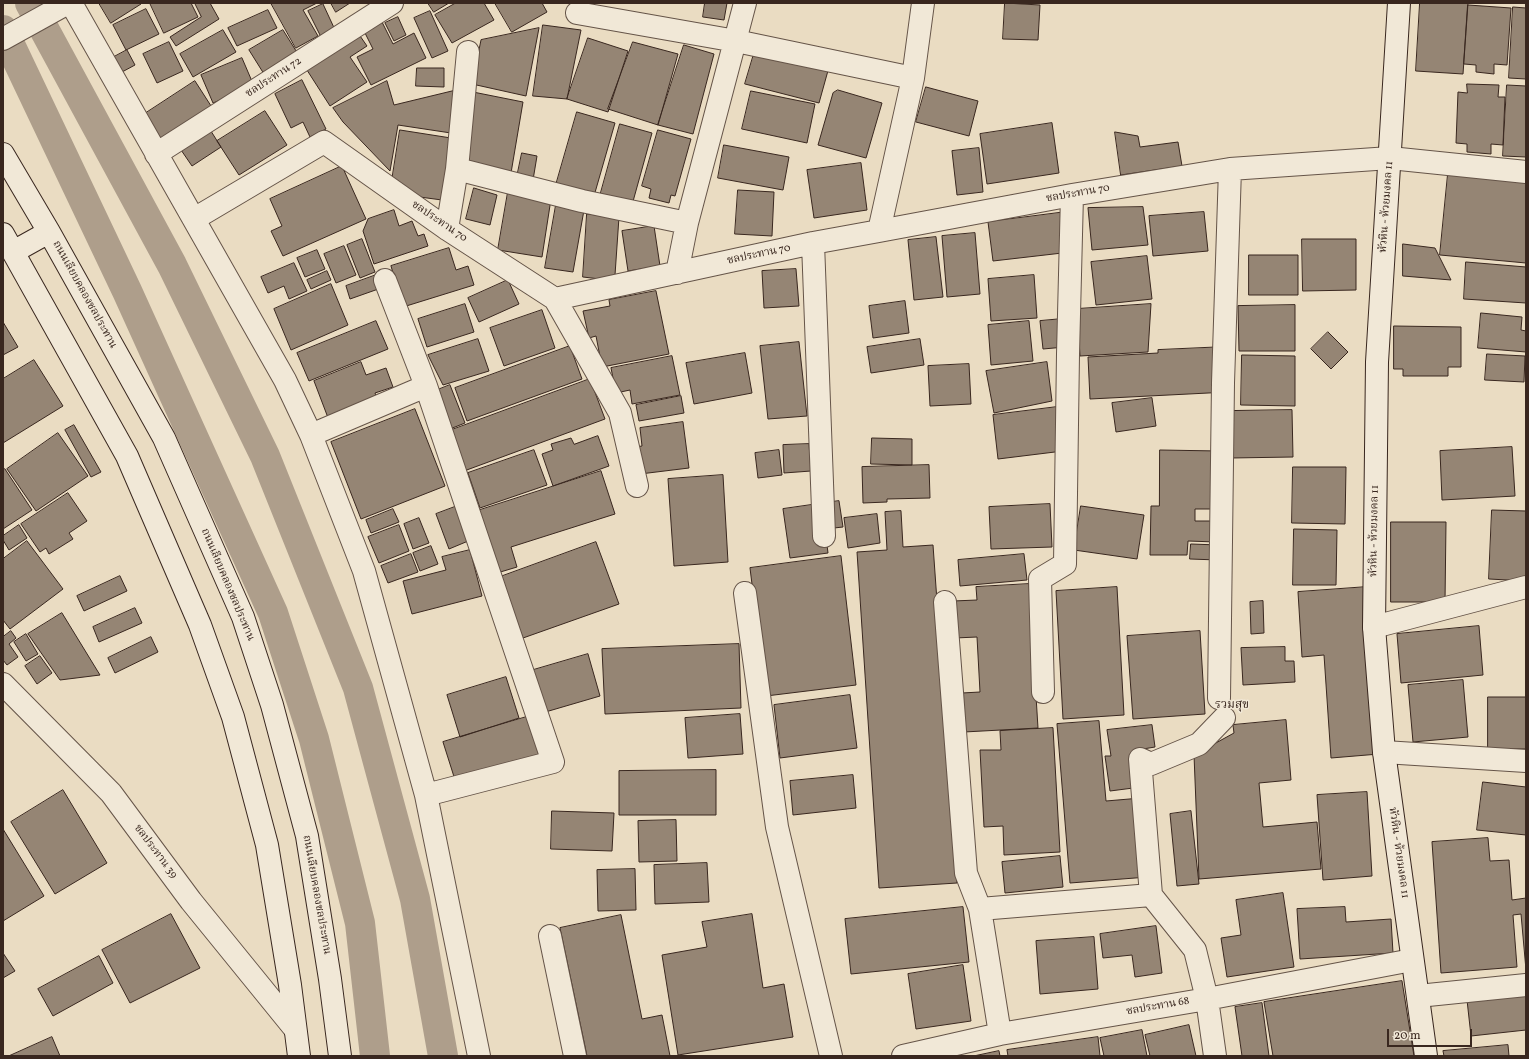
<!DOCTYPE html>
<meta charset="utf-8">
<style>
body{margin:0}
#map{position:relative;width:1529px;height:1059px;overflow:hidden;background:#eadcc2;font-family:Vollkorn,serif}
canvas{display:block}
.frame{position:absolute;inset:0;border:4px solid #39271f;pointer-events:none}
.scale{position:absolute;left:1387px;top:1029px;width:85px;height:18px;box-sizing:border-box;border:2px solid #39271f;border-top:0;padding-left:5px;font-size:12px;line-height:14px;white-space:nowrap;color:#39271f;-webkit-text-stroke:3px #f1e8d7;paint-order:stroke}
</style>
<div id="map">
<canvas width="1529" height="1059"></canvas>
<div class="frame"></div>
<div class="scale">20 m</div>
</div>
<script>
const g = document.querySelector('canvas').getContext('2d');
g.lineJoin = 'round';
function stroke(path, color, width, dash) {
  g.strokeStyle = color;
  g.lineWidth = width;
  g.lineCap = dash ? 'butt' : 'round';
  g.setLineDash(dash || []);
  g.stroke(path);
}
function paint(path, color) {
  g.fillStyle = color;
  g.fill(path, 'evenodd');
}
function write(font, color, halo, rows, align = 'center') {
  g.font = font + ' Vollkorn,"Noto Serif Thai",serif';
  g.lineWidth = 3;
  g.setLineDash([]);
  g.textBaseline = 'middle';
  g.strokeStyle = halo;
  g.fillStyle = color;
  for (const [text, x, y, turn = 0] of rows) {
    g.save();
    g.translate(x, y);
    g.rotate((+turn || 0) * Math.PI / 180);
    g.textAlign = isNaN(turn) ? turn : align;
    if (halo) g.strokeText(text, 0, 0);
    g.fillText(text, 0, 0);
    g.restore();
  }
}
stroke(new Path2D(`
 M 30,3 L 172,265 L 265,456 L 358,688 L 415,899 L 443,1056
 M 3,30 L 127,291 L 273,613 L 314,739 L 360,923 L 375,1056`), '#ae9e8b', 30);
const building = new Path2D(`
 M 99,3 L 140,3 L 141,4 L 111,23 Z
 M 150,3 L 191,3 L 198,17 L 164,33 Z
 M 195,3 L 210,3 L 219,19 L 176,46 L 170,37 L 201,17 Z
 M 271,3 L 317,3 L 303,10 L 318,36 L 296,48 Z
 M 331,3 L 350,3 L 336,12 Z
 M 428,3 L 449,3 L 434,12 Z
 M 456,3 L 484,3 L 494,20 L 452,43 L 435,15 Z
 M 495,3 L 542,3 L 547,12 L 512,32 Z
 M 705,3 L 727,3 L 724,20 L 703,17 Z
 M 1005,3 L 1040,5 L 1038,40 L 1003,39 Z
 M 1420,3 L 1468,3 L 1463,74 L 1416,71 Z
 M 323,4 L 336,32 L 322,39 L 308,11 Z
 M 1468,5 L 1511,8 L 1507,65 L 1494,64 L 1494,74 L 1476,72 L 1476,65 L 1464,64 Z
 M 1513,7 L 1526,8 L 1526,79 L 1509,78 Z
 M 146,9 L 159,34 L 126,50 L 113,25 Z
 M 268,10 L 277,28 L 237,46 L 228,28 Z
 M 430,11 L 448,51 L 432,58 L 414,18 Z
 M 398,17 L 406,35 L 394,41 L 385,23 Z
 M 381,20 L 393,44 L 414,33 L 426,58 L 371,85 L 357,57 L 373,49 L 363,29 Z
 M 543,25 L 581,30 L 567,99 L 533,96 Z
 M 539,28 L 526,96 L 472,84 L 481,40 Z
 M 223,30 L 236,52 L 193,77 L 180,54 Z
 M 283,30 L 298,54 L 264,74 L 249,50 Z
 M 358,33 L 367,46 L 350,57 L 367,82 L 330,106 L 305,67 Z
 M 588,38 L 628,51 L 608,112 L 567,99 Z
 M 169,42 L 183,71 L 157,83 L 143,54 Z
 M 633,42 L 678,54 L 658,125 L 608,109 Z
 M 684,45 L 714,54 L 693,134 L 658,125 Z
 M 756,47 L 829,67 L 819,103 L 745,84 Z
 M 127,50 L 135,65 L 122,72 L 114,57 Z
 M 242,58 L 254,86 L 213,103 L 201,75 Z
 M 417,68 L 444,68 L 444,87 L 416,86 Z
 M 302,80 L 326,129 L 310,137 L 303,122 L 291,128 L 275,94 Z
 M 195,81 L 213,109 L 161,143 L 143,115 Z
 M 387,81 L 394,105 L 456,90 L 451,133 L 398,125 L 390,171 L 343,122 L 333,108 Z
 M 1467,84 L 1499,85 L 1498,97 L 1505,97 L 1503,145 L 1491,144 L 1491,154 L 1467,152 L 1467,144 L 1456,143 L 1458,92 L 1467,93 Z
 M 1507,85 L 1526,86 L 1526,157 L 1503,156 Z
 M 926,87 L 978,101 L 969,136 L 916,122 Z
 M 838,90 L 882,103 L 866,158 L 818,145 L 833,93 Z
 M 751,91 L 815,104 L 807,143 L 742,129 Z
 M 473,92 L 523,102 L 511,173 L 459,165 Z
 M 265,111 L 287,145 L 239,175 L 217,141 Z
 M 577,112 L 615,123 L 594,196 L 556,185 Z
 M 1052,123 L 1059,173 L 987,184 L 980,134 Z
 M 620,124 L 652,133 L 632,205 L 600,196 Z
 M 209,128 L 221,147 L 192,166 L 179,147 Z
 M 400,130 L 451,138 L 442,200 L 390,193 Z
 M 658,130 L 691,139 L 675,196 L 671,195 L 669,203 L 649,198 L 651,189 L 642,186 Z
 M 1115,132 L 1138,136 L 1140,147 L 1178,142 L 1182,166 L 1121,175 Z
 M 724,145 L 789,157 L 783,190 L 718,178 Z
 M 979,148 L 983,192 L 957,195 L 952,151 Z
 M 522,153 L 537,156 L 533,180 L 517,177 Z
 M 861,163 L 867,210 L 814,218 L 807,170 Z
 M 342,166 L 366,219 L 283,256 L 271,231 L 282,226 L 270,199 Z
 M 1448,174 L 1526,181 L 1526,263 L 1440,255 Z
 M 474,188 L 497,195 L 490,225 L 466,219 Z
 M 738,190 L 774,192 L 772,236 L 735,234 Z
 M 508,192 L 551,199 L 542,257 L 498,250 Z
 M 556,205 L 584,210 L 573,272 L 545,268 Z
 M 1143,207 L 1148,245 L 1092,250 L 1088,208 Z
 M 394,210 L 399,226 L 412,221 L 418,236 L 424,234 L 428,246 L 374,264 L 363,231 L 368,219 Z
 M 1066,212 L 1071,252 L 993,261 L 988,222 Z
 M 1204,212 L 1208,251 L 1153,256 L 1149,216 Z
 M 587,214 L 619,217 L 615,275 L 600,279 L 583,277 Z
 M 654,226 L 660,266 L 628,271 L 622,231 Z
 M 975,233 L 980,294 L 947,297 L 942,236 Z
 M 936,237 L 943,297 L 914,300 L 908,240 Z
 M 362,239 L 375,272 L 360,278 L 347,245 Z
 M 1302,239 L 1356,239 L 1356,290 L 1303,291 Z
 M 1403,244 L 1435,248 L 1451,280 L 1403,276 Z
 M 344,246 L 356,275 L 336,283 L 324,254 Z
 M 449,248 L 456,270 L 468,266 L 474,285 L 403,307 L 391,266 Z
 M 317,250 L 325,269 L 305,277 L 297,258 Z
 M 1249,255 L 1298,255 L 1298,295 L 1249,295 Z
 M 1147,256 L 1152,299 L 1096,305 L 1091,262 Z
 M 1466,262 L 1526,267 L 1526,303 L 1464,299 Z
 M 294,263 L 307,291 L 289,299 L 284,286 L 268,293 L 261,277 Z
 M 796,269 L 799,306 L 764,308 L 762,271 Z
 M 327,271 L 331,280 L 311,289 L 307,280 Z
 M 379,274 L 384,287 L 350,299 L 346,286 Z
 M 1034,275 L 1037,318 L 991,321 L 988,279 Z
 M 508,280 L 519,304 L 479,322 L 468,298 Z
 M 331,284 L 348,325 L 291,350 L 274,309 Z
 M 656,291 L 669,354 L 602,367 L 596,336 L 589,338 L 583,311 L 610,306 L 609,300 Z
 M 905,301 L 909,333 L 873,338 L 869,306 Z
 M 465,304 L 474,332 L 427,347 L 418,319 Z
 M 1151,304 L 1148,352 L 1080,356 L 1077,309 Z
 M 1295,305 L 1295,351 L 1239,351 L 1238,306 Z
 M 542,310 L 555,348 L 504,366 L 490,328 Z
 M 1481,313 L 1522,317 L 1521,330 L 1526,331 L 1526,352 L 1478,348 Z
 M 1062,319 L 1065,347 L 1043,349 L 1040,321 Z
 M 376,321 L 388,349 L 309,381 L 297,353 Z
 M 1029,321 L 1033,361 L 991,365 L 988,325 Z
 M 3,322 L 18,347 L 3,355 Z
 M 1394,326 L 1461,327 L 1461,367 L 1448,367 L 1448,376 L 1403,376 L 1403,369 L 1394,369 Z
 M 1328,332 L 1348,352 L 1331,369 L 1311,349 Z
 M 478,339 L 489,371 L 443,385 L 428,355 Z
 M 920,339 L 924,365 L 871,373 L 867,347 Z
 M 799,342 L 807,416 L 768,419 L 760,346 Z
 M 570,346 L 582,379 L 467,421 L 455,388 Z
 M 1225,347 L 1228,392 L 1090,399 L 1088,357 L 1158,353 L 1158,350 Z
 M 745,353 L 752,393 L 694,404 L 686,363 Z
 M 1487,354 L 1525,356 L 1524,382 L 1485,380 Z
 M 1242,355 L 1295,356 L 1295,406 L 1241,405 Z
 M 672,356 L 680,395 L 632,404 L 630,390 L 616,393 L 611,368 Z
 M 34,360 L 63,406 L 3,443 L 3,379 Z
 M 361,362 L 366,375 L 386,368 L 393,387 L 375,393 L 379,404 L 330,423 L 314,381 Z
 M 1047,362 L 1052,401 L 994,413 L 986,371 Z
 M 969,364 L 971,404 L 930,406 L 928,366 Z
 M 590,379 L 605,419 L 464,471 L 449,431 Z
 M 450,385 L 465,423 L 450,429 L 435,391 Z
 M 681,396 L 684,413 L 639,421 L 636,405 Z
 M 1152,398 L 1156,426 L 1116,432 L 1112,403 Z
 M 1057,407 L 1063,451 L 998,459 L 993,415 Z
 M 415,409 L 445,486 L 361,519 L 331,442 Z
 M 1292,410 L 1293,457 L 1231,458 L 1230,411 Z
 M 683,422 L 689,468 L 640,474 L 636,447 L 642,446 L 640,428 Z
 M 74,425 L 101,472 L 91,477 L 65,430 Z
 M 58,433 L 88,476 L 36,511 L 7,469 Z
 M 598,436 L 609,466 L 553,486 L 542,454 L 553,450 L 551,444 L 571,438 L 574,444 Z
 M 872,438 L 912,439 L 912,465 L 871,464 Z
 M 809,444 L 811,471 L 784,473 L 783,445 Z
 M 1512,447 L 1515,496 L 1442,500 L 1440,451 Z
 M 534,450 L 547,485 L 480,508 L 468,473 Z
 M 779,450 L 782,475 L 758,478 L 755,453 Z
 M 1160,450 L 1219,451 L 1218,509 L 1195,509 L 1195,521 L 1216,521 L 1216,542 L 1188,541 L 1187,555 L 1150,555 L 1151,506 L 1159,506 Z
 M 929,465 L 930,498 L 887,499 L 887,502 L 863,503 L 862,467 Z
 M 1293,467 L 1346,467 L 1345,524 L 1292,523 Z
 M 5,469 L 32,510 L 3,529 L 3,470 Z
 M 601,471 L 615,514 L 511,547 L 517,567 L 497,573 L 477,511 Z
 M 723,475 L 728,562 L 674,566 L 668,479 Z
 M 68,493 L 87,521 L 69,533 L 73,539 L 49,554 L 46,548 L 40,552 L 21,524 Z
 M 839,501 L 843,527 L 825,529 L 828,553 L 790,558 L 783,509 Z
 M 1050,504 L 1052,547 L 991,549 L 989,507 Z
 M 460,505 L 473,539 L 449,549 L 436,514 Z
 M 1081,506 L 1144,515 L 1137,559 L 1074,550 Z
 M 393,509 L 399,522 L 371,533 L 366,520 Z
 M 1492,510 L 1526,511 L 1526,581 L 1489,579 Z
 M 901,511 L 903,547 L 933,545 L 957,883 L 879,888 L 857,552 L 887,550 L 885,512 Z
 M 877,514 L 880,543 L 848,548 L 844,518 Z
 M 419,518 L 429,543 L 413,549 L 404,524 Z
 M 1391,522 L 1446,522 L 1445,602 L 1391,602 Z
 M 19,525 L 27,538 L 9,550 L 3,540 L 3,536 Z
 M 399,525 L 409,551 L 379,563 L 368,537 Z
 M 1294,529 L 1337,530 L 1336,585 L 1293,585 Z
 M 27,541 L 63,589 L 10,629 L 3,620 L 3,559 Z
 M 596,542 L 619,604 L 523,638 L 500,577 Z
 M 1191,544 L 1219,545 L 1218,560 L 1190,559 Z
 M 431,546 L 438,564 L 420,571 L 413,553 Z
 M 470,550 L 482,596 L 412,614 L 403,581 L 446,570 L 442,557 Z
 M 411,554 L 418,572 L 388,583 L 381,566 Z
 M 1024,554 L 1027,580 L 960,586 L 958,560 Z
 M 841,556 L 856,685 L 766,696 L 750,568 Z
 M 120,576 L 127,591 L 84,611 L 77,596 Z
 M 1029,584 L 1038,728 L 964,732 L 962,693 L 980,692 L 977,637 L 955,638 L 953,601 L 977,600 L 976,587 Z
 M 1117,587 L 1124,715 L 1063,719 L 1056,591 Z
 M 1367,587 L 1379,754 L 1331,758 L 1324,655 L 1302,657 L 1298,592 Z
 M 1263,601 L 1264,633 L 1251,634 L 1250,602 Z
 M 135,608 L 142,623 L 99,642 L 93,627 Z
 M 62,613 L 100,675 L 60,680 L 28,634 Z
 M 1479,626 L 1483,675 L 1401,683 L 1397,634 Z
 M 11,631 L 16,638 L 9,644 L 18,657 L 7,665 L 3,660 L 3,637 Z
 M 1200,631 L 1205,714 L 1133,719 L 1127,636 Z
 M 26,634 L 38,654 L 26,661 L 14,642 Z
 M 151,637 L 158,652 L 115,673 L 108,658 Z
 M 739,644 L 741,708 L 605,714 L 602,649 Z
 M 1285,647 L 1285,661 L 1294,661 L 1295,682 L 1243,685 L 1241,648 Z
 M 588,654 L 600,696 L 542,713 L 530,671 Z
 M 40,656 L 52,673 L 37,684 L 25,666 Z
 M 506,677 L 519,718 L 460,737 L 447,695 Z
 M 1463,680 L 1468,737 L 1413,742 L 1408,685 Z
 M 850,695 L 857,748 L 780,758 L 774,705 Z
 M 1488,697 L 1526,697 L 1526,749 L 1488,749 Z
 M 740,714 L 743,754 L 688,758 L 685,718 Z
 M 533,715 L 546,755 L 456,783 L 443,742 Z
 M 1286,720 L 1291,780 L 1259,783 L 1263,827 L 1317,822 L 1321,869 L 1199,879 L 1194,755 L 1234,733 L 1233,725 Z
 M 1099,721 L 1106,801 L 1141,798 L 1148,877 L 1070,883 L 1057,724 Z
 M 1152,725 L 1155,747 L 1137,750 L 1141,787 L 1110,791 L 1105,756 L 1111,756 L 1107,730 Z
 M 1053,728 L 1060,852 L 1004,855 L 1003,826 L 984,827 L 980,750 L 1001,750 L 1000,731 Z
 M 716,770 L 716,815 L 619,815 L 619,771 Z
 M 853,775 L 856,808 L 793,815 L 790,781 Z
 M 1483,782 L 1526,787 L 1526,835 L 1477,830 Z
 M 63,790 L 107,863 L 55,894 L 11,822 Z
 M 1367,792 L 1372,876 L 1323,880 L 1317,795 Z
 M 552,811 L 614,813 L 612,851 L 551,849 Z
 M 1191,811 L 1199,884 L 1177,886 L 1170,814 Z
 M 676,820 L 677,861 L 639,862 L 638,821 Z
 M 3,829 L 44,896 L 3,921 Z
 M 1488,838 L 1490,861 L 1509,860 L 1512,900 L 1526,898 L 1526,970 L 1521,914 L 1513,915 L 1517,967 L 1441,973 L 1432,842 Z
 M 1060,856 L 1063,887 L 1005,893 L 1002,862 Z
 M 707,863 L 709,902 L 655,904 L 654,865 Z
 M 635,869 L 636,910 L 598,911 L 597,870 Z
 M 1283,893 L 1294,967 L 1227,977 L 1221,938 L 1241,935 L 1236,900 Z
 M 963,907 L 969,962 L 851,974 L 845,919 Z
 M 1345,907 L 1346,922 L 1391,919 L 1393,953 L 1300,959 L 1297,909 Z
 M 171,914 L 200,968 L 130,1003 L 102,950 Z
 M 752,914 L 763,988 L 784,984 L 793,1037 L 678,1055 L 662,955 L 707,947 L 702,922 Z
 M 621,915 L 642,1019 L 662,1015 L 670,1056 L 587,1056 L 560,928 Z
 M 1156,926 L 1162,973 L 1135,977 L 1132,955 L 1103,958 L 1100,934 Z
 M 1094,937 L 1098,989 L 1040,994 L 1036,941 Z
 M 3,953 L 15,971 L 3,978 Z
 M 99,956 L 113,983 L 53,1016 L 38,989 Z
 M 963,965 L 971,1021 L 916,1029 L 908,974 Z
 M 1402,981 L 1414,1056 L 1273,1056 L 1264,1002 Z
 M 1526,993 L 1526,1030 L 1471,1036 L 1467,1000 Z
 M 1262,1003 L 1269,1056 L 1242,1056 L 1235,1007 Z
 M 1189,1025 L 1196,1056 L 1150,1056 L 1145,1035 Z
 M 1142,1030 L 1147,1056 L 1104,1056 L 1100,1038 Z
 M 52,1037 L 60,1056 L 9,1056 Z
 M 1098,1037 L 1100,1056 L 1008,1056 L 1007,1050 Z
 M 1508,1045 L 1509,1056 L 1444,1056 L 1443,1051 Z
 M 999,1051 L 1000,1056 L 974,1056 Z`);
paint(building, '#958574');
stroke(building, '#39271f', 1);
const street = new Path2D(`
 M 71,3 L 285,380 L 311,435 L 364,571 L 426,795 L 479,1056
 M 577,13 L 736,41 L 913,78
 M 3,39 L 68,3
 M 156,154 L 392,3
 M 457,169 L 582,201 L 687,223
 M 194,219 L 324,142 L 447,229 L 555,299 L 813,243 L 879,231 L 1072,195 L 1230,169 L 1390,158 L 1526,172
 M 447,229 L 457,169 L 468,52
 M 879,231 L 913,78 L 923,3
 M 813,243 L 824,536
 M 677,273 L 687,223 L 745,3
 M 385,280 L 426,386 L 553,762 L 426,795
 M 555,299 L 620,413 L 637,486
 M 311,435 L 426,386
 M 745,593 L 777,827 L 831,1056
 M 945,602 L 966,873 L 980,909 L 1000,1034
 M 1374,627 L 1526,587
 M 3,684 L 111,793 L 191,901 L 295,1029
 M 1043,692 L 1040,579 L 1065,564 L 1068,354 L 1072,195
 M 1219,698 L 1223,383 L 1230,169
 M 1384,752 L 1526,761
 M 1151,895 L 1140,759 L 1151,764 L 1199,744 L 1224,718
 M 980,909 L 1151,895 L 1195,950 L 1207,999 L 1215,1056
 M 550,936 L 575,1056
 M 1418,996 L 1526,985
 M 903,1056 L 1000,1034 L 1207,999 L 1412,960`);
const secondary = new Path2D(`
 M 1399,3 L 1377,362 L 1374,627 L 1384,752 L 1426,1056
 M 3,154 L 49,232 L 164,438 L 243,617 L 272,705 L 307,836 L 330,979 L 340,1056
 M 3,234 L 127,456 L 200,625 L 233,717 L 267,845 L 290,985 L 299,1056
 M 13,252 L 49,232`);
stroke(street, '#655448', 24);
stroke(secondary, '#39271f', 24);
stroke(street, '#f1e8d7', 22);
stroke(secondary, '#f1e8d7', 22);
write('11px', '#39271f', '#f1e8d7', [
 ["ชลประทาน 72",274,78,-33],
 ["ชลประทาน 70",1078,194,-10],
 ["หัวหิน - ห้วยมงคล 11",1387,207,-86],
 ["ชลประทาน 70",439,222,34],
 ["ชลประทาน 70",759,255,-12],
 ["ถนนเลียบคลองชลประทาน",84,295,61],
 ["หัวหิน - ห้วยมงคล 11",1375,531,-89],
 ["ถนนเลียบคลองชลประทาน",227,585,67],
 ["ชลประทาน 39",155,852,53],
 ["หัวหิน - ห้วยมงคล 11",1398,853,82],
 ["ถนนเลียบคลองชลประทาน",316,895,80],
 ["ชลประทาน 68",1158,1007,-10]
]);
write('12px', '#39271f', '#f1e8d7', [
 ["รวมสุข",1232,706]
]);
</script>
